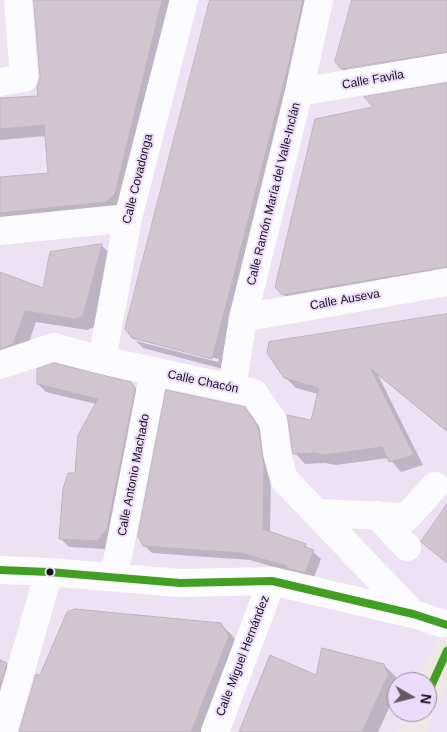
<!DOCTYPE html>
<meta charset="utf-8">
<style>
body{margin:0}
#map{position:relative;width:447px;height:732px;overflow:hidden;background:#ece2f4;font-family:Arial,sans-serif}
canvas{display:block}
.north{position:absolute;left:387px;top:672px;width:50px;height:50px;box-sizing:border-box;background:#eddbfb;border:1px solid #978aa2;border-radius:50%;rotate:98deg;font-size:14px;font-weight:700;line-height:20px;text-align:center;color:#17111c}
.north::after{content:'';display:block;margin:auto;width:18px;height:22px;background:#625a68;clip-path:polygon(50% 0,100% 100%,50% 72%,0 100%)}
</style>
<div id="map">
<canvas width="447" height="732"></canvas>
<div class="north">N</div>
</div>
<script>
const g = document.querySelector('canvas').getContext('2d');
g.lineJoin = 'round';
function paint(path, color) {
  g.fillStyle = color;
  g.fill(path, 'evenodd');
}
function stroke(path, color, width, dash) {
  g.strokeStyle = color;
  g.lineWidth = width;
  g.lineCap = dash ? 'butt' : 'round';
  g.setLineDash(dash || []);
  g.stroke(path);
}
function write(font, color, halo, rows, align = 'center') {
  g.font = font + ' Arial,sans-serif';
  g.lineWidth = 4;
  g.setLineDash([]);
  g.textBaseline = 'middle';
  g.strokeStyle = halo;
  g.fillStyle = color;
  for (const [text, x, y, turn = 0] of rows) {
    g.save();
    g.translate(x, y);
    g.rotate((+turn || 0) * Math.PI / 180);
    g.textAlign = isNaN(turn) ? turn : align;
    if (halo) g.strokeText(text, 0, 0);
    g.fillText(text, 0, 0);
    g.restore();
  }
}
paint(new Path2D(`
 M 35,0 L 176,0 L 126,205 L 0,225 L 0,178 L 49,174 L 46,136 L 0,140 L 0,100 L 39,97 L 41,77 Z
 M 212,0 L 318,0 L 223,369 L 143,348 L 136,341 L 218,362 L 219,359 L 135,338 L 135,340 L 133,338 Z
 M 353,0 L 447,0 L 447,50 L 347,67 L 347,69 L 447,52 L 447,64 L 353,80 L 341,68 Z
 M 447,84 L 447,279 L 295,306 L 276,287 L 375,107 Z
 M 101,245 L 113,256 L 94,327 L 87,330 L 36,322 L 24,356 L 0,362 L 0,274 L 44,289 Z
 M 447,316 L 447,432 L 378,375 L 423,465 L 401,472 L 389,458 L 336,465 L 325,463 L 305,464 L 295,453 L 312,422 L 318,394 L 296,388 L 285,377 Z
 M 131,383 L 139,392 L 115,538 L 105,549 L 69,547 L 60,538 L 76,475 L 96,404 L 46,392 L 38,384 Z
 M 244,408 L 252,416 L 265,436 L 271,473 L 270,533 L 305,545 L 321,559 L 313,580 L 291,572 L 250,560 L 152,553 L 144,545 Z
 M 220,624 L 232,635 L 240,648 L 206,732 L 20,732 L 40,676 Z
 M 0,662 L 6,664 L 16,674 L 0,729 Z
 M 384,665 L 396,677 L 397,691 L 378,732 L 240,732 L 317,676 Z`), '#0003');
const building = new Path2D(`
 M 34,0 L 162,0 L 115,194 L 106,202 L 0,213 L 0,177 L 48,173 L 44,125 L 0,129 L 0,98 L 38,96 L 37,87 L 40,77 Z
 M 210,0 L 303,0 L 289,63 L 212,359 L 132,338 L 125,329 Z
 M 352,0 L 447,0 L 447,52 L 341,69 L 335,62 Z
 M 447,83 L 447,267 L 282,295 L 275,287 L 315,119 L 373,107 L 364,97 Z
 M 102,244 L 83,316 L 75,319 L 25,311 L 13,344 L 0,349 L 0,272 L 43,288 L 50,252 Z
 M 447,314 L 447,431 L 371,369 L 414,455 L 389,462 L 382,447 L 324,455 L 314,453 L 293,454 L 287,415 L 311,420 L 319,388 L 284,378 L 267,353 L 269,342 Z
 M 54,363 L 131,382 L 135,388 L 107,529 L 97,541 L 59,539 L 63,489 L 68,473 L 75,473 L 78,435 L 98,399 L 37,384 L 37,369 Z
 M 166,390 L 245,407 L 258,427 L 264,464 L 263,529 L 306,544 L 304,547 L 314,550 L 305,573 L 286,568 L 287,566 L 241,553 L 143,546 L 138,536 Z
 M 447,504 L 447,563 L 421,542 Z
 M 75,609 L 221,623 L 229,636 L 191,732 L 19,732 L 36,674 L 40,675 L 67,612 Z
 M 322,648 L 384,664 L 388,675 L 362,732 L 239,732 L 270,655 L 316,675 Z
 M 0,660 L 7,663 L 0,686 Z`);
paint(building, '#d1c5d0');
stroke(building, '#beb3be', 1);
stroke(new Path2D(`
 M 0,82 L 24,78 L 18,0
 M 299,92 L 447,67
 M 0,231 L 128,218
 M 243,318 L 447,282
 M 102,360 L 128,218 L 184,0
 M 0,365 L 54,347 L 102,360 L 254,393 L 273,421 L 277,453 L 284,479 L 413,614
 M 232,388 L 243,318 L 299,92 L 319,0
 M 318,513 L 407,517 L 435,486
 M 377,515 L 407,547
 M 0,570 L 49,572 L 180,583 L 272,581 L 413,614 L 447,625
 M 114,577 L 154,372
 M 3,732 L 49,572
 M 215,732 L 272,581`), '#fcfbfd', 28);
stroke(new Path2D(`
 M 427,695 L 447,651
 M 411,732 L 419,712`), '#ede7e6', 28);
stroke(new Path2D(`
 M 0,570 L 49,572 L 180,583 L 272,581 L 413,614 L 447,625
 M 427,695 L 447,651`), '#429f23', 8);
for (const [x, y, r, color] of [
 [50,572,4.5,"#17111c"]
]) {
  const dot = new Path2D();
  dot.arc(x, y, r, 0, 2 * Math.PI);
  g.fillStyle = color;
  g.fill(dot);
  stroke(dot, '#eddbfb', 2);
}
write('12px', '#17111c', '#eddbfb', [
 ["Calle Favila",373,80,-10],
 ["Calle Covadonga",138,179,-76],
 ["Calle Ramón María del Valle-Inclán",274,194,-76],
 ["Calle Auseva",345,300,-10],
 ["Calle Chacón",203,382,12],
 ["Calle Antonio Machado",134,475,-79],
 ["Calle Miguel Hernández",243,656,-69]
]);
</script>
